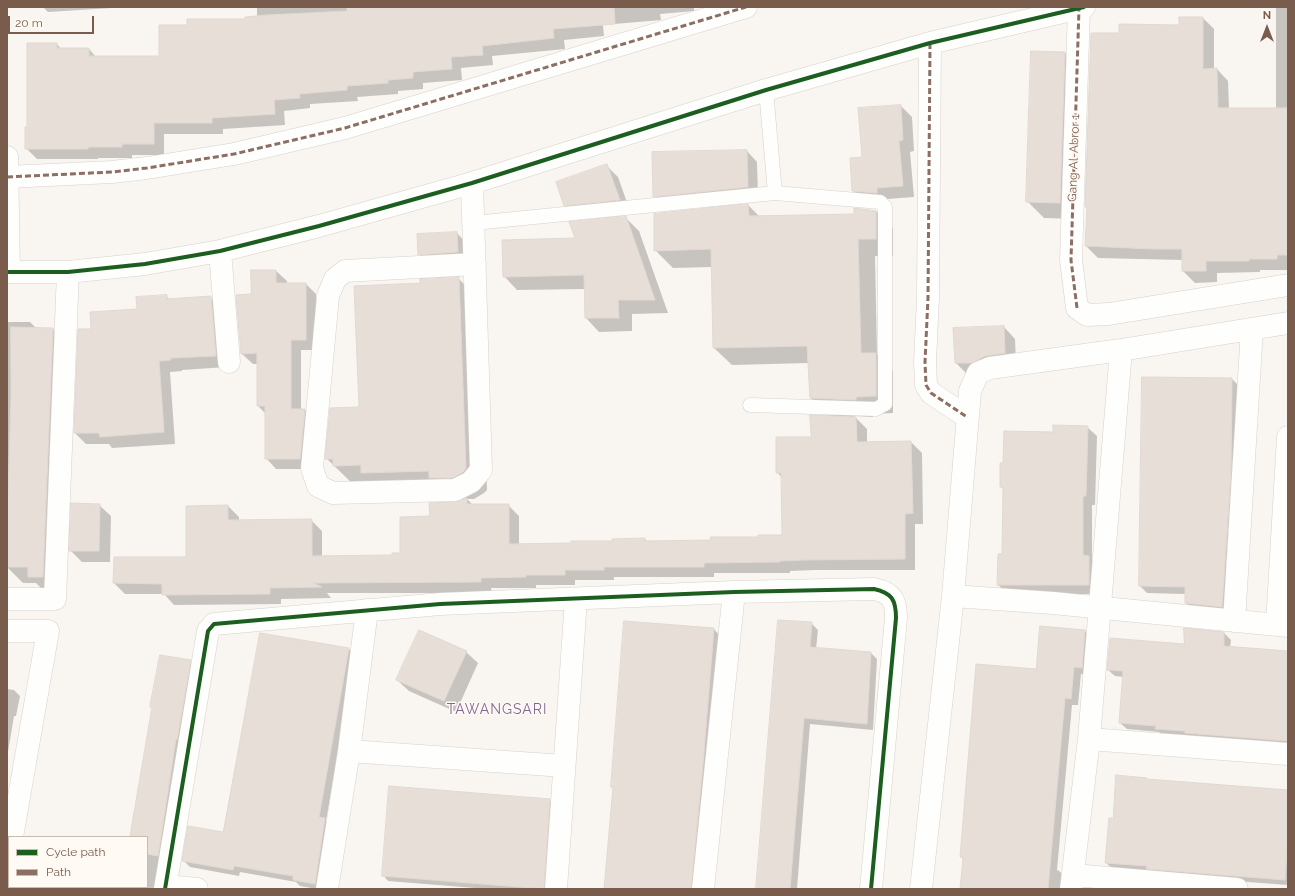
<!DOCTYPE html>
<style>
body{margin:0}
#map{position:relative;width:1295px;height:896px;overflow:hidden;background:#f9f5f0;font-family:Raleway,sans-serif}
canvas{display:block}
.frame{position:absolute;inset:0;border:8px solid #7a5c4d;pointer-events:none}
.legend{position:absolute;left:8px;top:836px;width:140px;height:52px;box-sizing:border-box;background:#fffaf3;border:1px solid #cabbb1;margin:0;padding:5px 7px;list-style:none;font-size:12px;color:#7a5c4d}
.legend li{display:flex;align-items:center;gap:8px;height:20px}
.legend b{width:20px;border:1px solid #cabbb1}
.north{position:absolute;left:1247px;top:8px;width:40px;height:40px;-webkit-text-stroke:3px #fffaf3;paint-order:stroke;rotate:0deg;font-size:11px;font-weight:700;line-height:16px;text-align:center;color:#7a5c4d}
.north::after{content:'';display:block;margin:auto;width:14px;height:18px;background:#7a5c4d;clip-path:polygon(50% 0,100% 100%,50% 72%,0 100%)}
.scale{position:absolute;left:8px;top:16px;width:86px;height:18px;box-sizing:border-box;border:2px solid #7a5c4d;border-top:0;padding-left:5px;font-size:12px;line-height:14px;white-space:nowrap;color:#7a5c4d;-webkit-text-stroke:3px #fffaf3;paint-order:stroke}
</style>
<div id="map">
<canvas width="1295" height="896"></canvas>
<div class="frame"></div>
<ul class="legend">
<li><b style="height:5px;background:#1b5e20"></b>Cycle path</li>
<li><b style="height:5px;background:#8d6e63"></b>Path</li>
</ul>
<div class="north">N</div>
<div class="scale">20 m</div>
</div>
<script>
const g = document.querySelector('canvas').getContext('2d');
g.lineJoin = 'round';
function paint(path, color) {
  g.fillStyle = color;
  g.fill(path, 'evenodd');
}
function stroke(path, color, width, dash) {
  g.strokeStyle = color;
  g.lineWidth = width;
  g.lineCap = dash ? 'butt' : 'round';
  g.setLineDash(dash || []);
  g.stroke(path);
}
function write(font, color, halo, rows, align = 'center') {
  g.font = font + ' Raleway,sans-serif';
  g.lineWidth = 3;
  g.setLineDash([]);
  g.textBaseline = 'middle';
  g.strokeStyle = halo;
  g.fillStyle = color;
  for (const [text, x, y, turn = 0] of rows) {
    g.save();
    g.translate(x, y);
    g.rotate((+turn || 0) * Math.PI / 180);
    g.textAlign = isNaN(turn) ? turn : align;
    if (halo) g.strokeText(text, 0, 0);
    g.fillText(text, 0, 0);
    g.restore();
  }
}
paint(new Path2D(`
 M 43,7 L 128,7 L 48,12 Z
 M 257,7 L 694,7 L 694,11 L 660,14 L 661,20 L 603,25 L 604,36 L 564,40 L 565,49 L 492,56 L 493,65 L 461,68 L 462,80 L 423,83 L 423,89 L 398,91 L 398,94 L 357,97 L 358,101 L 310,104 L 310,108 L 284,111 L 285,125 L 223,129 L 223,134 L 164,134 L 164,155 L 132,155 L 132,158 L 98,158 L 98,159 L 37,159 L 26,148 L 28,128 L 57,44 L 61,49 L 89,49 L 96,57 L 160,57 L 188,26 L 246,20 L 257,17 Z
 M 1276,7 L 1288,7 L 1288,270 L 1260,270 L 1260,272 L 1217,273 L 1217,282 L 1195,283 L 1183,271 L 1183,260 L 1098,258 L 1086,246 L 1088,208 L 1086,206 L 1120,34 L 1180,26 L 1203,18 L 1214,29 L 1214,69 L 1217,69 L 1228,81 L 1229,109 L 1276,109 Z
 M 1065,53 L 1081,70 L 1077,219 L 1044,218 L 1027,201 Z
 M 901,106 L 912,117 L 914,151 L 910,152 L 914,197 L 888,199 L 888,204 L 865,202 L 853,191 L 863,158 Z
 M 747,151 L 757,162 L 758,197 L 665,206 L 654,196 Z
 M 607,166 L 618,177 L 630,211 L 576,216 L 565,205 Z
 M 748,205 L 760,217 L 855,215 L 876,211 L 893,228 L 893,256 L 875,256 L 877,354 L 893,371 L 893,413 L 873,414 L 873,417 L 854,416 L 867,429 L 867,442 L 911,442 L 922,453 L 923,524 L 915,524 L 915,570 L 815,570 L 790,571 L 790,573 L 714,573 L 714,577 L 614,577 L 614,580 L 575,580 L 575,585 L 536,585 L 536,588 L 491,588 L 492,593 L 327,593 L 331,598 L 281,599 L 281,604 L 174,605 L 164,594 L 125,594 L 114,583 L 187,558 L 228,506 L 239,517 L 239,521 L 311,520 L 322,531 L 322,556 L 393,556 L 401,554 L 431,517 L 456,504 L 467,499 L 473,505 L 508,505 L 519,516 L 519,545 L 613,542 L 645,539 L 648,542 L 712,541 L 783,536 L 782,478 L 777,472 L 812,438 L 830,417 L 811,398 L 809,363 L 732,365 L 714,348 L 712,267 L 673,268 L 655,250 Z
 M 625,217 L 639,231 L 668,313 L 632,314 L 632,331 L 599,332 L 586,318 L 585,289 L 517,290 L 504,276 L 576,239 Z
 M 457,233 L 468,245 L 469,263 L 431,265 L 419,254 Z
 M 252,271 L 276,271 L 287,281 L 287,284 L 306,284 L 316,294 L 316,350 L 301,350 L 301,410 L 305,410 L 315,420 L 311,469 L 276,469 L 266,458 L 266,414 L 258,406 L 258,364 L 253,364 L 242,354 L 252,295 Z
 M 458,278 L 480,300 L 487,490 L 484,493 L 474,499 L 451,499 L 356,487 L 326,458 L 360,408 L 421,284 Z
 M 166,296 L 170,300 L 211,298 L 222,309 L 227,367 L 182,370 L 182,371 L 170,372 L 175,444 L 112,448 L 109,444 L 86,444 L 75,433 L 79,330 L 92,330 Z
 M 7,322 L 30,322 L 37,329 L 53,329 L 69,346 L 46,593 L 36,583 L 23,583 L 7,567 Z
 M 1004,327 L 1015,339 L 1016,364 L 967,374 L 956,363 Z
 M 1232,379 L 1239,386 L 1229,614 L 1193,610 L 1186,603 L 1186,594 L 1147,593 L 1140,586 Z
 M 1087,427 L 1097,436 L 1095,505 L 1092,505 L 1092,560 L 1098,566 L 1098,594 L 1008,594 L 998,585 L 999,555 L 1003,555 L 1004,490 L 1001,487 L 1001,464 L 1004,464 L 1054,433 Z
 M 99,505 L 111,516 L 110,562 L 82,562 L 70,550 Z
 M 811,623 L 818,630 L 816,649 L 871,653 L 877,659 L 873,730 L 810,724 L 797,889 L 757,889 Z
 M 1041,627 L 1085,631 L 1092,638 L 1089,675 L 1081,674 L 1078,705 L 1072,705 L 1057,870 L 1059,871 L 1067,878 L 1066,889 L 961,889 L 964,860 L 961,857 L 1037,670 Z
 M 714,629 L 721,637 L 699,889 L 605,889 L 614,789 L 612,787 Z
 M 1224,633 L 1231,640 L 1230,648 L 1288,652 L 1288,747 L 1163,736 L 1159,732 L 1127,729 L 1120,723 L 1124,677 L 1115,676 L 1108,670 Z
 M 261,634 L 349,649 L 355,656 L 326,821 L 331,826 L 317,889 L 300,886 L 296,882 L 240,872 L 239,876 L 190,867 L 183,860 L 223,833 Z
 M 466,652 L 478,663 L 456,712 L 409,691 L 397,680 Z
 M 190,661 L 197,668 L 160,889 L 121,889 L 122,887 L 147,887 L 147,837 L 131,837 L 153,708 L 151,706 Z
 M 7,689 L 14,690 L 20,696 L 16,716 L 14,716 L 7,758 Z
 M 1147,779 L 1148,780 L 1288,791 L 1288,885 L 1154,875 L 1113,869 L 1106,863 Z
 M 549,800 L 555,806 L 549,889 L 487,889 L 388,881 L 383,875 Z`), '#0003');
const building = new Path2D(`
 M 347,7 L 614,7 L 615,24 L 553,29 L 554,38 L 482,46 L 483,55 L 451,57 L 452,69 L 413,72 L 413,78 L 388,80 L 388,83 L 347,86 L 347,90 L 299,94 L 300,98 L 274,100 L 275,114 L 212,118 L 212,123 L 154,123 L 154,144 L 122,144 L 122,147 L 88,147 L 88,149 L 25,149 L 25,127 L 27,127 L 27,43 L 57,43 L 57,48 L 89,48 L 89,56 L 159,56 L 159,25 L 187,25 L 187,19 L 245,19 L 245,17 L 267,15 L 347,11 Z
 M 1179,17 L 1203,17 L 1203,69 L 1217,68 L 1218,108 L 1288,108 L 1288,255 L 1277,255 L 1277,259 L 1249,259 L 1249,261 L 1206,261 L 1206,271 L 1182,271 L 1182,249 L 1154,249 L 1085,246 L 1087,207 L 1085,207 L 1091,33 L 1119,33 L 1119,24 L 1179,25 Z
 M 1031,51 L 1065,52 L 1060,203 L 1026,202 Z
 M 901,105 L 903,140 L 899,141 L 903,186 L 877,188 L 877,193 L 852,191 L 850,158 L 862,157 L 858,108 Z
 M 747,150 L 748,187 L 653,197 L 652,152 Z
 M 607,164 L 620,200 L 564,206 L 556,182 Z
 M 748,204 L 749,216 L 854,214 L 854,208 L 876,211 L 876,239 L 858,239 L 861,353 L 876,353 L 876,396 L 856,397 L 856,400 L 810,398 L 807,346 L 713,348 L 711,249 L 654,251 L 654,214 Z
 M 626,216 L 655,300 L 618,300 L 619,318 L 585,318 L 584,275 L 503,277 L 502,240 L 575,238 L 569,222 Z
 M 457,232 L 458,252 L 418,255 L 417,234 Z
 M 251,270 L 276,270 L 276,283 L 306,283 L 306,340 L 291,340 L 291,409 L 305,409 L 300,459 L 265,459 L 265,406 L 257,406 L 257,353 L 241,354 L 236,295 L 251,294 Z
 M 459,277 L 466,468 L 463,472 L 452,478 L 429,478 L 429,471 L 361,473 L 361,465 L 333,466 L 333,459 L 325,459 L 330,408 L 359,407 L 354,286 L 420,283 L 420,279 Z
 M 167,295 L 167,299 L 211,296 L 216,356 L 171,358 L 171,360 L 159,361 L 164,432 L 100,437 L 99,433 L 74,433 L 78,329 L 91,329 L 90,312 L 137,309 L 136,297 Z
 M 1004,326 L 1005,353 L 985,356 L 972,363 L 955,363 L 953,328 Z
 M 11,327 L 53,328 L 43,577 L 28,577 L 28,567 L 7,567 L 7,497 L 8,497 L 11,397 Z
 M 1142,377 L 1232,378 L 1231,474 L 1222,607 L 1185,603 L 1185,587 L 1139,586 Z
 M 810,415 L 856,417 L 857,442 L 911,441 L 913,513 L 905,514 L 905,559 L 804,560 L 780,561 L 780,562 L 704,563 L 704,567 L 604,567 L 604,570 L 565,570 L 565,575 L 526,575 L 526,577 L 481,578 L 481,582 L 313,583 L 322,587 L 270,588 L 270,594 L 162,595 L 162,584 L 113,583 L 114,557 L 186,557 L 186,506 L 228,505 L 228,520 L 312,519 L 312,556 L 392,555 L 392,553 L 400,553 L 400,517 L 430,516 L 429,503 L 455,502 L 467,498 L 467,504 L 509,504 L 509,544 L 571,543 L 571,541 L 612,541 L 612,539 L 645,538 L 645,541 L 711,540 L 710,537 L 758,537 L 758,535 L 782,535 L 781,473 L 776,473 L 776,437 L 811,437 Z
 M 1053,425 L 1088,426 L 1086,496 L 1083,496 L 1083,555 L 1089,556 L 1089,585 L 997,585 L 998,554 L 1002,554 L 1003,487 L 1000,487 L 1000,463 L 1003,463 L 1004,431 L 1053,432 Z
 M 71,503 L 100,504 L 99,551 L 69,551 Z
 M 778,620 L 812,622 L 810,647 L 871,652 L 867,724 L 804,718 L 790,889 L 756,889 Z
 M 624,621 L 714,628 L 703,764 L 691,889 L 604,889 L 613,787 L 611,787 Z
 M 1040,626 L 1085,630 L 1082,668 L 1074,667 L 1071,699 L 1065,698 L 1048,889 L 960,889 L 963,858 L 960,857 L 976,664 L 1036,669 Z
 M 1184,628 L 1224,632 L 1224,646 L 1288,651 L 1288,741 L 1185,733 L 1185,731 L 1155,729 L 1156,726 L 1119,723 L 1123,671 L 1107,670 L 1110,638 L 1184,644 Z
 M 419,630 L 467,651 L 444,701 L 396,680 Z
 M 260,633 L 349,648 L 319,817 L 325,818 L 315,884 L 293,880 L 293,876 L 234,866 L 233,870 L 182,861 L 188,826 L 223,832 Z
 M 160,655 L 191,660 L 177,740 L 176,739 L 158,856 L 147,854 L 147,837 L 130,836 L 152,707 L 150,707 Z
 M 1116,775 L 1147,778 L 1147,779 L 1288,790 L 1288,835 L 1285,880 L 1146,869 L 1147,866 L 1105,863 L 1109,818 L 1113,818 Z
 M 389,786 L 550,799 L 544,889 L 382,876 Z`);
paint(building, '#e6ded7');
stroke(building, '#e2d8d2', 1);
const lane = new Path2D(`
 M 474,223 L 775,193
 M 750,405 L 876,409 L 885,404 L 885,207 L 880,202 L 775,193 L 766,90`);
const street = new Path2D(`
 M 1079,8 L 1071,260 L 1077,308 L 1087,315 L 1109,314 L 1288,285
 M 930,43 L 928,298 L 925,362 L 926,385 L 931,393 L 967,417
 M 7,157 L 9,272
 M 7,177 L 112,172 L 147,168 L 234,154 L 345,128 L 746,7
 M 472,183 L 481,470 L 471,482 L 455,490 L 333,493 L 318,486 L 312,468 L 328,296 L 335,279 L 345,271 L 475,264
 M 220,251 L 229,362
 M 7,272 L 68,272 L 145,264 L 220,251 L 319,226 L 472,183 L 766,90 L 930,43 L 1084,7
 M 953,596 L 970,391 L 978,373 L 990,368 L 1121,350 L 1288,323
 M 7,599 L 55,599 L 68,272
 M 1234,621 L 1252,329
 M 1277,625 L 1288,437
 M 7,631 L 48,631 L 12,837
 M 1089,739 L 1288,754
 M 349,751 L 564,766
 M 7,862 L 9,851
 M 1073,875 L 1237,889
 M 166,886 L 197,889
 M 165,889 L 208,631 L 214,624 L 440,604 L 734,592 L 874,589 C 892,593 896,600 896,618 L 871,889
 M 327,889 L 349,751 L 367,610
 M 556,889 L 576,599
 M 703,889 L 734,592
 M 921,889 L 953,596 L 1053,603 L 1288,626
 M 1071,889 L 1089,739 L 1121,350`);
stroke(lane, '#d7d1cb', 15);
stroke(street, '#d7d1cb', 23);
stroke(lane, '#fefefd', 14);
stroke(street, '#fefefd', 22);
stroke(new Path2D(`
 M 930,43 L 928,298 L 925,362 L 926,385 L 931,393 L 967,417
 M 7,177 L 112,172 L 147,168 L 234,154 L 345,128 L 746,7
 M 1077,308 L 1071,260 L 1079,8`), '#8d6e63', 3, [6, 3]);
stroke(new Path2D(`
 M 7,272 L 68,272 L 145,264 L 220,251 L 319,226 L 472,183 L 766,90 L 930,43 L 1084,7
 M 165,889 L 208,631 L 214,624 L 440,604 L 734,592 L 874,589 C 892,593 896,600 896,618 L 871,889`), '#1b5e20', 4);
write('12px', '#7a5c4d', '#fffaf3', [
 ["Gang Al-Abror 1",1074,158,-88]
]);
g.letterSpacing = '1px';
write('14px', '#846695', '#fffaf3', [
 ["TAWANGSARI",497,710]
]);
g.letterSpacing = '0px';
</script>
